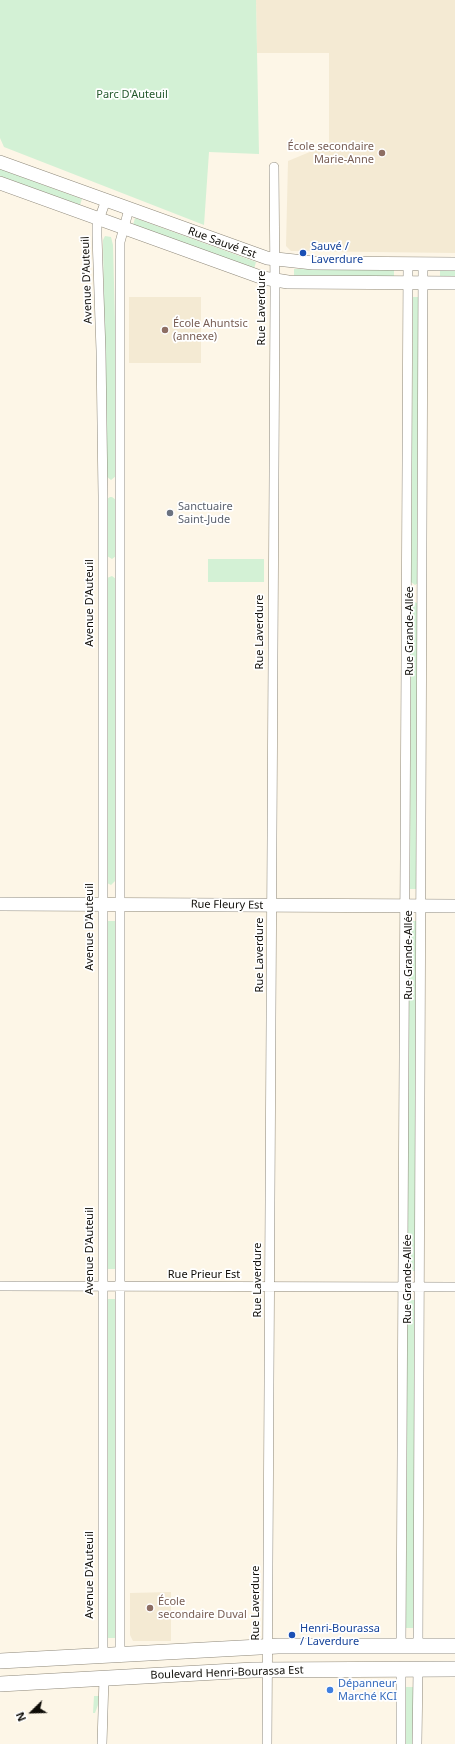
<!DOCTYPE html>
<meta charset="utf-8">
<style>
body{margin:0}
#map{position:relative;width:455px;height:1744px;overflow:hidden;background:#fdf6e7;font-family:"Noto Sans",sans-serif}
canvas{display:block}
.north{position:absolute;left:12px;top:1692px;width:40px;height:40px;-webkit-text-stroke:3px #fff;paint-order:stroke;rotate:247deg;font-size:11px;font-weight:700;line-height:16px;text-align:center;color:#0e0c07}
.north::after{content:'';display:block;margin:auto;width:14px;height:18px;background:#0e0c07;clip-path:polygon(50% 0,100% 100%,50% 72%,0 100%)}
</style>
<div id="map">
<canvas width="455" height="1744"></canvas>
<div class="north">N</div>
</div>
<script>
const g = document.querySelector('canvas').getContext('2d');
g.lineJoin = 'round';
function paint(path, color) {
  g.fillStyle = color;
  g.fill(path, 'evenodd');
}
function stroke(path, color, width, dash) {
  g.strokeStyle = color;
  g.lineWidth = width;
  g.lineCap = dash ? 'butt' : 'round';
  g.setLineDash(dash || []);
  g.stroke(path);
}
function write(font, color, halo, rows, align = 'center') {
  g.font = font + ' "Noto Sans",sans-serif';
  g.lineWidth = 3.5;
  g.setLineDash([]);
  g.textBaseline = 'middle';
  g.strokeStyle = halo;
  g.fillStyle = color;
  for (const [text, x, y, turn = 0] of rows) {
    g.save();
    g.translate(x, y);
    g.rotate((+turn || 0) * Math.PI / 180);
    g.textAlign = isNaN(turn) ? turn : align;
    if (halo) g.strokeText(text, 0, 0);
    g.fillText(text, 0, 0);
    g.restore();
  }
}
paint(new Path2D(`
 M 256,0 L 455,0 L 455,253 L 291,251 L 286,246 L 288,161 L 329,144 L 329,53 L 257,53 Z
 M 129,297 L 201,297 L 201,363 L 129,363 Z
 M 171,1592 L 171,1641 L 133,1641 L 130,1635 L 130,1593 Z`), '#f4ead3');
paint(new Path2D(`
 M 0,0 L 256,0 L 259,154 L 209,152 L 204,225 L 4,147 L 0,138 Z
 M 0,169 L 82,199 L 80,205 L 0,176 Z
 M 135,218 L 256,262 L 254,269 L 133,225 Z
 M 105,236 L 111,237 L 113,245 L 116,360 L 116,476 L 111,480 L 106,476 L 103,240 Z
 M 294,269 L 394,270 L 394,276 L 294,276 Z
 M 440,270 L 455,270 L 455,277 L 440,277 Z
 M 413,297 L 419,297 L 418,583 L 415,585 L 411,582 Z
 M 110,497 L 112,497 L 116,500 L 116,556 L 112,559 L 107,556 L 107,499 Z
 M 208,559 L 264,559 L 264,582 L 208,582 Z
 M 112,576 L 116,579 L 116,880 L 111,885 L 107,883 L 107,578 Z
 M 415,602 L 418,604 L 417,889 L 410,889 L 411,606 Z
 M 107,921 L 116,921 L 115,1269 L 107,1269 Z
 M 409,921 L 417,921 L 416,1271 L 407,1271 Z
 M 107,1299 L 116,1299 L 116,1638 L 107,1638 Z
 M 407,1300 L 416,1300 L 414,1628 L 406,1628 Z
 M 405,1687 L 414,1687 L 414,1744 L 405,1744 Z
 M 94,1696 L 99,1696 L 98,1705 L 95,1713 L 93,1713 Z`), '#d3f1d5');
const street = new Path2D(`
 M 0,1286 L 455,1287
 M 401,1647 L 408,264
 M 418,1647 L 423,264
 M 103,1655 L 103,496 L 101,351 L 97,236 L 97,225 L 106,200
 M 120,1655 L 120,242 L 129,209
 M 102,1744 L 104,1678
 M 267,1744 L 275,291 L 274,167
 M 401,1744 L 401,1669
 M 417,1744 L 418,1669`);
const secondary = new Path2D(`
 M 0,162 L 267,258 L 313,263 L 455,264
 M 0,183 L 263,278 L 288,282 L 455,283
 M 0,904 L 455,906`);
const primary = new Path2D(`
 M 0,1661 L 278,1646 L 455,1646
 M 0,1684 L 253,1670 L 455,1669`);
stroke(street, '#8e887a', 10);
stroke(secondary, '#8e887a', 14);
stroke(primary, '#8e887a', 16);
stroke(street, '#fff', 9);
stroke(secondary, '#fff', 13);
stroke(primary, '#fff', 15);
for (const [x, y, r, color] of [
 [382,153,4,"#8d6e63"],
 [303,253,4,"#1a4fb4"],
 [165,330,4,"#8d6e63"],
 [170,513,4,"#6b7280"],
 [150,1608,4,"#8d6e63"],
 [292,1635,4,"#1a4fb4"],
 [330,1690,4,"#3f7fe0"]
]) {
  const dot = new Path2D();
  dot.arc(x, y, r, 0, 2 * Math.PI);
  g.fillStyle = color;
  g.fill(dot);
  stroke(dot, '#fff', 1.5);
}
write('11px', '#23582b', '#fff', [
 ["Parc D'Auteuil",132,95]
]);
write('11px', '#785e54', '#fff', [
 ["École secondaire",374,147,"right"],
 ["Marie-Anne",374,160,"right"],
 ["École Ahuntsic",173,324],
 ["(annexe)",173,337],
 ["École",158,1602],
 ["secondaire Duval",158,1615]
], 'left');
write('11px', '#0e0c07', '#fff', [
 ["Rue Sauvé Est",222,243,20],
 ["Avenue D'Auteuil",87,280,-92],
 ["Rue Laverdure",262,308,-90],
 ["Avenue D'Auteuil",90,603,-90],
 ["Rue Grande-Allée",410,631,-90],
 ["Rue Laverdure",260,632,-90],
 ["Rue Fleury Est",227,905,1],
 ["Avenue D'Auteuil",90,927,-90],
 ["Rue Laverdure",260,955,-90],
 ["Rue Grande-Allée",409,955,-90],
 ["Avenue D'Auteuil",90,1251,-90],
 ["Rue Prieur Est",204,1275],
 ["Rue Grande-Allée",408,1279,-90],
 ["Rue Laverdure",258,1280,-90],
 ["Avenue D'Auteuil",90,1575,-90],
 ["Rue Laverdure",256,1603,-90],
 ["Boulevard Henri-Bourassa Est",227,1673,-2]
]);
write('11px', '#164399', '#fff', [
 ["Sauvé /",311,247],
 ["Laverdure",311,260],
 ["Henri-Bourassa",300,1629],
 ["/ Laverdure",300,1642]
], 'left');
write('11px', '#5b616d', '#fff', [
 ["Sanctuaire",178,507],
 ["Saint-Jude",178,520]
], 'left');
write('11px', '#366cbe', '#fff', [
 ["Dépanneur",338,1684],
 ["Marché KCI",338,1697]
], 'left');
</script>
